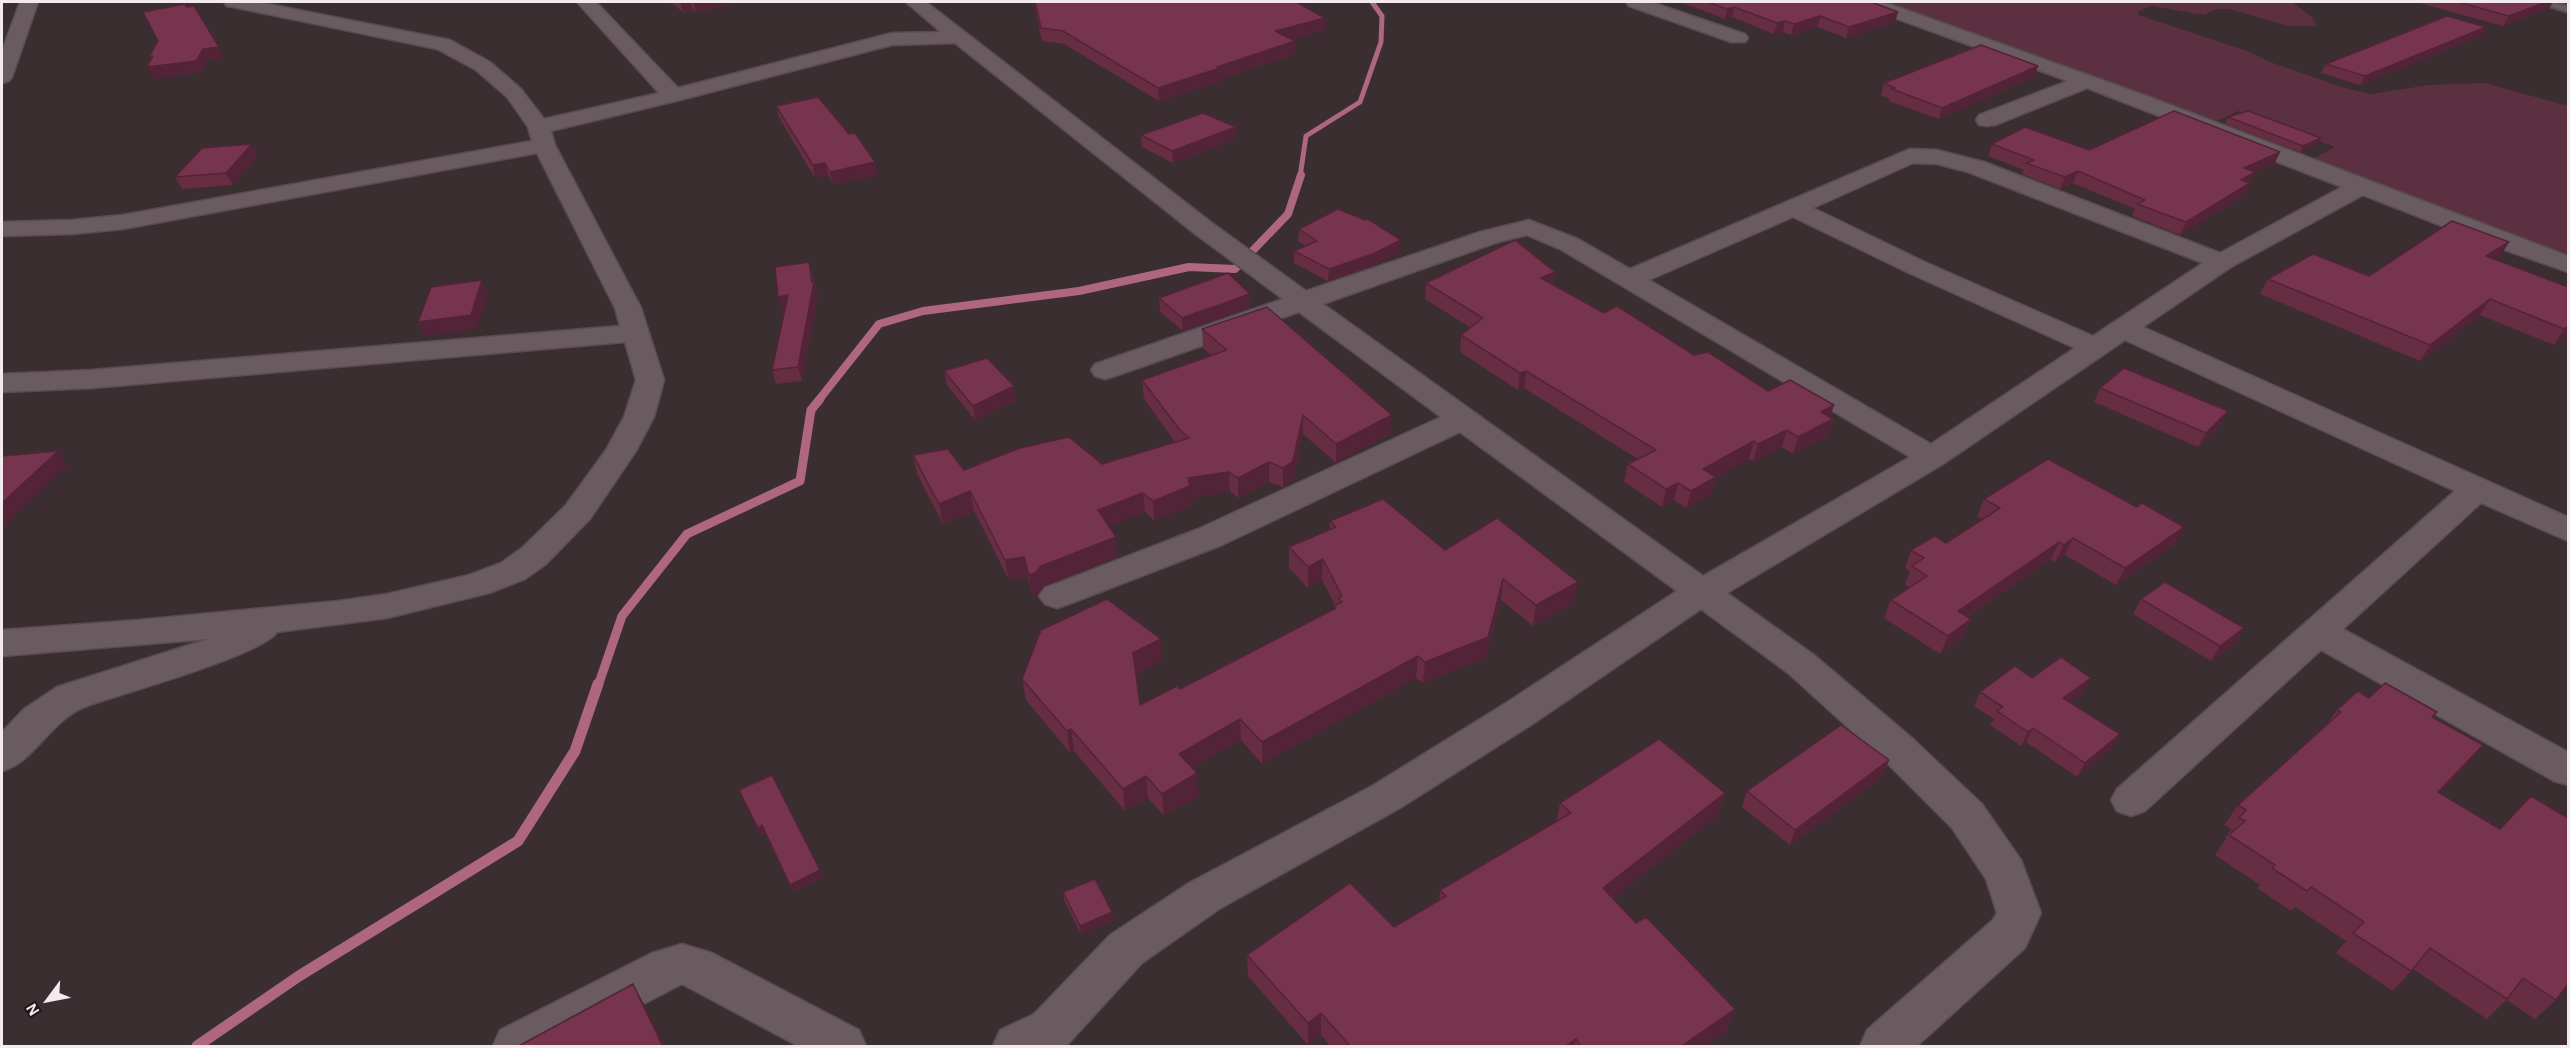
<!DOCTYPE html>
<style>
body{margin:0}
#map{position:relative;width:2570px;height:1048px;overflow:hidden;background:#3a2e31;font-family:"Alegreya Sans",sans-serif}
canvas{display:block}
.frame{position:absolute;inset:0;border:3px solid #f2eaec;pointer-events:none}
.north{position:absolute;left:18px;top:970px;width:60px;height:60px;-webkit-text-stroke:4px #1d1819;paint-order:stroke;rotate:238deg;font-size:16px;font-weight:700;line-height:24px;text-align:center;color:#f2eaec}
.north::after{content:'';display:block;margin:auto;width:21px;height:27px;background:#f2eaec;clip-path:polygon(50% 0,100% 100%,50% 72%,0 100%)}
</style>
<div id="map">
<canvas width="2570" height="1048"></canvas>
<div class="frame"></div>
<div class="north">N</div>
</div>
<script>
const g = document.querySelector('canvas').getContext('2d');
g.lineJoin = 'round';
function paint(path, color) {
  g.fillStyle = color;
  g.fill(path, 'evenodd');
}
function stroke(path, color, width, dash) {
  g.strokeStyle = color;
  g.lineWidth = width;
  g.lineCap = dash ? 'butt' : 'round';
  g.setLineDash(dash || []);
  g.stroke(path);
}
paint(new Path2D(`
 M 1875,2 L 2292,2 L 2312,17 L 2317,26 L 2288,26 L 2229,9 L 2217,9 L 2204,15 L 2152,6 L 2138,11 L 2138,15 L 2250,52 L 2270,62 L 2345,88 L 2371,94 L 2429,85 L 2485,83 L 2568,106 L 2568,255 L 2310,160 L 2335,147 L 2238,111 L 2210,124 Z`), '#5b3040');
stroke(new Path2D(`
 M 1300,177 L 1306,136 L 1360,102 L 1381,42 L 1382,16 L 1372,2`), '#af6680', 5);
stroke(new Path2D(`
 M 818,401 L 879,324 L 923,311 L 1079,291 L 1189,267 L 1235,269 L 1288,214 L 1301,175`), '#af6680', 8);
stroke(new Path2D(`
 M 598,686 L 622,616 L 687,534 L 800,481 L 811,410 L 820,399`), '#af6680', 9);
stroke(new Path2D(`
 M 197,1046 L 299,976 L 518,841 L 575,751 L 598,684`), '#af6680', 11);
const service = new Path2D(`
 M 2537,2 L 2551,2 L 2568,6 L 2568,12 Z`);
const minor = new Path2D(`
 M 20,2 L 38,2 L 12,77 L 9,81 L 2,83 L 2,51 Z
 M 224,2 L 258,2 L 450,40 L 490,62 L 521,89 L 544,119 L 659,93 L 577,2 L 596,2 L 678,88 L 892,33 L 941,32 L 906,2 L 926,2 L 1212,223 L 1306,291 L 1480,232 L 1529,220 L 1578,239 L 1630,269 L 1910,149 L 1937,150 L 1984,162 L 2220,253 L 2342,187 L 2087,88 L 1995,125 L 1987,126 L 1979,125 L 1976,120 L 1979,115 L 2068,81 L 1862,6 L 1859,2 L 1884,2 L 2144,95 L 2568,256 L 2568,272 L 2491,245 L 2363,195 L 2231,267 L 2143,327 L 2568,517 L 2568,541 L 2481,503 L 2343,629 L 2568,752 L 2568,785 L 2554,781 L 2321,650 L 2145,811 L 2131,816 L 2117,811 L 2111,800 L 2117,789 L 2455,491 L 2125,340 L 1943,464 L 1727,593 L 1814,655 L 1913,739 L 1982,804 L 2021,860 L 2041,913 L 2025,948 L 1917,1046 L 1860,1046 L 1867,1030 L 1993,920 L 1997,913 L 1986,879 L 1952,828 L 1885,761 L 1788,673 L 1701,609 L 1534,723 L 1400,808 L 1219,909 L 1142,963 L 1068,1044 L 1064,1046 L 993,1046 L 1000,1030 L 1034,1014 L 1110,935 L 1189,883 L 1372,786 L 1506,703 L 1677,591 L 1460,432 L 1222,545 L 1069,604 L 1057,608 L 1045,604 L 1039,596 L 1045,588 L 1198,529 L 1441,417 L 1299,312 L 1115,376 L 1105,379 L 1095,376 L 1091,370 L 1095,364 L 1283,299 L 1194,233 L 955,43 L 892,45 L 680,100 L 551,131 L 555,145 L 641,308 L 664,380 L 654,417 L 636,451 L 590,519 L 546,564 L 525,579 L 489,593 L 387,618 L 277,632 C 263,655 120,694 87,706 C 52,718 34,763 2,771 L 2,732 L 24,709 L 57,687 L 208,639 L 2,656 L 2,630 L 139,620 L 338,601 L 387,594 L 469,575 L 501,563 L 522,548 L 566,505 L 606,450 L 624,417 L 636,380 L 625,342 L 92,388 L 2,392 L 2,374 L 92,370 L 620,326 L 615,308 L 537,153 L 123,229 L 72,234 L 2,236 L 2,222 L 72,220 L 123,215 L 532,141 L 528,127 L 507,97 L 476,70 L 437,49 L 233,7 L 227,6 ZM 1913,163 L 1937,164 L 1968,172 L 2203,263 L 2093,336 L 1927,263 L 1813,208 ZM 1793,217 L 1909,273 L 2075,348 L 1931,444 L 1649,280 ZM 1527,235 L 1560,249 L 1910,457 L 1703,576 L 1323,304 L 1498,242 Z
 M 1626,2 L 1651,2 L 1745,34 L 1748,38 L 1745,42 L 1731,42 L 1629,6 Z
 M 682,944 L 712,953 L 859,1030 L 866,1046 L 798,1046 L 682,984 L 562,1046 L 493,1046 L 500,1030 L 652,953 Z`);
stroke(service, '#574d50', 4);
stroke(minor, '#574d50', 3);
paint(service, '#695b60');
paint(minor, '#695b60');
paint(new Path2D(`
 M 670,2 L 728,2 L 729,5 L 696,13 L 693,10 L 683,12 Z
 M 1034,2 L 1296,2 L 1325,30 L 1292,39 L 1295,41 L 1295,54 L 1220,79 L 1220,82 L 1159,101 L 1064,44 L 1042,41 Z
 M 1684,2 L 1871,2 L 1898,12 L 1895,22 L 1846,38 L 1818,27 L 1791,35 L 1783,32 L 1774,34 L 1732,17 L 1725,19 L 1683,3 Z
 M 2416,2 L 2553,2 L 2549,8 L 2503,26 Z
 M 2559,2 L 2568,2 L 2568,4 Z
 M 2481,36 L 2360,85 L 2321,73 L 2326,64 Z
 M 2038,66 L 2034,77 L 1939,119 L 1889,101 L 1889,99 L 1881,95 L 1884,83 Z
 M 776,106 L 849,134 L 878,175 L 833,184 L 828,175 L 815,178 L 779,118 Z
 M 2228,117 L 2321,138 L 2318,144 L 2300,152 L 2225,124 Z
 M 1236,127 L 1236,139 L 1173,163 L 1142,147 L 1141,135 Z
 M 1992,144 L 2089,150 L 2275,163 L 2255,172 L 2245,195 L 2180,235 L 2132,216 L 2135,209 L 2073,183 L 2060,189 L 2022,174 L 2024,170 L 1988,156 Z
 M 258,156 L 233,185 L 182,189 L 175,177 Z
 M 1299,229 L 1400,252 L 1373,266 L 1328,281 L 1294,263 L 1294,251 L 1306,246 L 1298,241 Z
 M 2500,257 L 2496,259 L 2568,287 L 2568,335 L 2554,345 L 2480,315 L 2420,361 L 2260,294 L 2268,279 L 2369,276 Z
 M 809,262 L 818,296 L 802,381 L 776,384 L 772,370 L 785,310 L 782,310 Z
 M 1426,283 L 1553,285 L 1604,313 L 1694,355 L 1768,391 L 1830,417 L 1833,419 L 1827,436 L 1793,454 L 1782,447 L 1753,461 L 1749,459 L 1715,478 L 1711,494 L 1686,508 L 1674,500 L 1662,507 L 1624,482 L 1628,464 L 1638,459 L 1524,388 L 1518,390 L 1460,352 L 1461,335 L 1471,328 L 1425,299 Z
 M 1159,298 L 1250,308 L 1183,331 L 1160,312 Z
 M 1202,329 L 1390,434 L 1336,463 L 1303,434 L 1293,480 L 1283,487 L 1269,482 L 1238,498 L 1230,491 L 1191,498 L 1191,506 L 1154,520 L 1145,512 L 1109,526 L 1118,557 L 1044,586 L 1039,593 L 1032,595 L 1028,577 L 1009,580 L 974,511 L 943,524 L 917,474 L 913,455 L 964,470 L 1102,464 L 1175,442 L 1144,399 L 1142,380 L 1212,356 L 1203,348 Z
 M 944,371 L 1016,400 L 975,420 L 947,385 Z
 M 2100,388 L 2228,411 L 2220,425 L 2198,447 L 2094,402 Z
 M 1984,499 L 2175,544 L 2116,585 L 2065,555 L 2055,562 L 2051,559 L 1967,617 L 1971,619 L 1963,636 L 1940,654 L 1884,618 L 1891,600 L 1910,587 L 1905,584 L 1910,571 L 1905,568 L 1911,550 L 1946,543 L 1982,519 L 1977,516 Z
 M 1330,521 L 1445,550 L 1574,603 L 1533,626 L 1501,600 L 1485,658 L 1423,683 L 1416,678 L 1262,764 L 1241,740 L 1192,768 L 1199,795 L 1164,816 L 1148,798 L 1125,811 L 1074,751 L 1070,753 L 1026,700 L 1022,679 L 1163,660 L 1136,674 L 1140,705 L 1180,689 L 1334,609 L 1334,606 L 1335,605 L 1322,580 L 1308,588 L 1289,568 L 1289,547 L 1330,529 Z
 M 2141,599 L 2244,628 L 2235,643 L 2211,661 L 2133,614 Z
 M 2032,678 L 2091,678 L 2084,692 L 2070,702 L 2120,734 L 2112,748 L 2077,777 L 2026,742 L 2021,746 L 1990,725 L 1994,719 L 1974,706 L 1980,692 Z
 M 2369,698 L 2433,717 L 2466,765 L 2439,793 L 2556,1000 L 2535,1019 L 2506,1000 L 2487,1019 L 2413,969 L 2393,991 L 2336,953 L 2346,941 L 2295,907 L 2291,911 L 2257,888 L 2260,885 L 2215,855 L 2226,839 L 2225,838 L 2231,829 L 2224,825 L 2238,805 L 2325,727 L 2337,710 Z
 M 1889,760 L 1883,776 L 1790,845 L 1742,807 L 1747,791 Z
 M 739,790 L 820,870 L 823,878 L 793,892 L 765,833 L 761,835 Z
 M 1725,793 L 1718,815 L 1613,898 L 1636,923 L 1735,1009 L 1727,1031 L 1703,1047 L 1331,1047 L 1321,1035 L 1308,1045 L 1248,976 L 1247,955 L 1394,927 L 1439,901 L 1440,890 L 1556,822 L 1560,803 Z
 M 1063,892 L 1112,912 L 1113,920 L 1081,934 L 1064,900 Z`), '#662d43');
paint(new Path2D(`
 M 680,2 L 690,2 L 693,10 L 683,12 Z
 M 693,2 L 728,2 L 729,5 L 696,13 Z
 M 2546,2 L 2553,2 L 2549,8 L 2503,26 L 2509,16 Z
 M 1734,7 L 1732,17 L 1725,19 L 1727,9 Z
 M 1898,12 L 1895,22 L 1846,38 L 1849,27 Z
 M 1820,16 L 1818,27 L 1791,35 L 1794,24 Z
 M 1325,18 L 1325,30 L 1276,44 L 1275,31 Z
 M 1785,21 L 1783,32 L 1774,34 L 1777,23 Z
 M 2486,27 L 2481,36 L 2360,85 L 2365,76 Z
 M 1295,41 L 1295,54 L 1220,79 L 1220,82 L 1159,101 L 1158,88 Z
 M 219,47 L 224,58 L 208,60 L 202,73 L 153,79 L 147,67 L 154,66 L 149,57 Z
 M 2038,66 L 2034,77 L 1939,119 L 1942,108 Z
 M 1236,127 L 1236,139 L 1173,163 L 1172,151 Z
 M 2321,138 L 2318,144 L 2300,152 L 2303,146 Z
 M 252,144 L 258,156 L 233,185 L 226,173 Z
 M 2280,152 L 2275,163 L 2238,180 L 2244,168 Z
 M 875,162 L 878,175 L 833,184 L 830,172 Z
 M 825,163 L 828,175 L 815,178 L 813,165 Z
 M 2078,171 L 2073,183 L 2060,189 L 2065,177 Z
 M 2255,172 L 2250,184 L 2241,180 Z
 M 2250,183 L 2245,195 L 2180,235 L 2186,222 Z
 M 1401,240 L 1400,252 L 1373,266 L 1328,281 L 1329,269 Z
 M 2509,242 L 2500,257 L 2477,271 L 2486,256 Z
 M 809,262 L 814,285 L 814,282 L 818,296 L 802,381 L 798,367 L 812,282 Z
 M 1555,272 L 1553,288 L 1541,278 Z
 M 482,280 L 488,293 L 477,329 L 424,336 L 418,322 Z
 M 1250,294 L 1250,308 L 1183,331 L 1182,318 Z
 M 788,295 L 792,309 L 782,310 L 778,297 Z
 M 2490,299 L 2480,315 L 2420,361 L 2430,345 Z
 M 2568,326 L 2568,335 L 2554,345 L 2564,329 Z
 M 1526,371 L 1524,388 L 1518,390 L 1520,373 Z
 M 1014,386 L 1016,400 L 975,420 L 973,406 Z
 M 1834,405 L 1829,421 L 1833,419 L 1827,436 L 1793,454 L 1798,437 L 1821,412 Z
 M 2228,411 L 2220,425 L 2198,447 L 2206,433 Z
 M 1303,415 L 1303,434 L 1293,480 L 1283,487 L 1283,468 Z
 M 1392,415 L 1390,434 L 1336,463 L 1336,444 Z
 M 1787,430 L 1782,447 L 1753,461 L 1758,444 Z
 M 1754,441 L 1749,459 L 1715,478 L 1711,494 L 1686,508 L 1691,491 L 1703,469 Z
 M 58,451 L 68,465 L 2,528 L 2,503 Z
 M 1269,462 L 1269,482 L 1238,498 L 1238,478 Z
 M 1229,472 L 1230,491 L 1191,498 L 1191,506 L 1154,520 L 1153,501 L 1188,478 Z
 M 1678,483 L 1674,500 L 1662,507 L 1666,489 Z
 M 970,491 L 974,511 L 943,524 L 939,504 Z
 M 1143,493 L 1145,512 L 1101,530 L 1098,510 Z
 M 2184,527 L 2175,544 L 2116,585 L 2125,568 Z
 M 1116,537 L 1118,557 L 1044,586 L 1039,593 L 1032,595 L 1029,575 L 1041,566 Z
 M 2073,538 L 2065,555 L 2055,562 L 2064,545 Z
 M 2059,542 L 2051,559 L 1950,628 L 1958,611 Z
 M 1024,557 L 1028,577 L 1009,580 L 1005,560 Z
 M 1323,559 L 1322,580 L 1308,588 L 1308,567 Z
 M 1503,579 L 1501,600 L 1485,658 L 1423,683 L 1425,662 Z
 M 1578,582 L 1574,603 L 1533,626 L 1536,605 Z
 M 1971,619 L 1963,636 L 1940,654 L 1948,636 Z
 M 2244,628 L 2235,643 L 2211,661 L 2220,646 Z
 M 1161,639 L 1163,660 L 1135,674 L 1133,653 Z
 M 1418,656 L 1416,678 L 1262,764 L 1262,742 Z
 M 2091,678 L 2084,692 L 2056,712 L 2063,698 Z
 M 1240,719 L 1241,740 L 1180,775 L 1179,754 Z
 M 2033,728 L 2026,742 L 2021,746 L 2028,732 Z
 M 1071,729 L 1074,751 L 1070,753 L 1067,731 Z
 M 2120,734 L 2112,748 L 2077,777 L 2085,763 Z
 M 2483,745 L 2466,765 L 2421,812 L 2438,792 Z
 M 1889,760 L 1883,776 L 1790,845 L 1795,830 Z
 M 1197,773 L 1199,795 L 1164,816 L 1162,794 Z
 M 1146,776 L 1148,798 L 1125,811 L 1123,789 Z
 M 1725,793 L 1718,815 L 1598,910 L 1603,888 Z
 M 762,825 L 765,833 L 761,835 L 758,828 Z
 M 820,870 L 823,878 L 793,892 L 790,885 Z
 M 1112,912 L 1113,920 L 1081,934 L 1080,926 Z
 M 633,984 L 645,1006 L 665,1047 L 663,1047 Z
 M 1735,1009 L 1727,1031 L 1703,1047 L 1680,1047 Z
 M 1321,1013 L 1321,1035 L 1308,1045 L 1308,1023 Z
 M 1576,1039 L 1574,1047 L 1564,1047 Z`), '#532437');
const building = new Path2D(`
 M 1035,2 L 1296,2 L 1325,18 L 1275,31 L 1295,41 L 1217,67 L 1220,68 L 1158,88 L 1063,31 L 1041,28 Z
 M 1708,2 L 1871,2 L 1898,12 L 1849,27 L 1820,16 L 1794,24 L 1785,21 L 1777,23 L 1734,7 L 1727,9 Z
 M 2458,2 L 2546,2 L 2509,16 Z
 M 185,4 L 187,7 L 194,6 L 219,47 L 203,49 L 196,61 L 147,67 L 153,56 L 149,57 L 158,41 L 143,12 Z
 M 2447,16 L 2486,27 L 2365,76 L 2326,64 Z
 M 1981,45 L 2038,66 L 1942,108 L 1892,89 L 1895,88 L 1884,83 Z
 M 818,97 L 849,134 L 855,133 L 875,162 L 830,172 L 825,163 L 813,165 L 776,106 Z
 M 2174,111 L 2280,152 L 2244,168 L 2255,172 L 2241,180 L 2250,183 L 2186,222 L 2137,204 L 2145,200 L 2078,171 L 2065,177 L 2026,163 L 2034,160 L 1992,144 L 2025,127 L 2089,150 Z
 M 2248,111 L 2321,138 L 2303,146 L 2228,117 Z
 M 1203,113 L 1236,127 L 1172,151 L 1141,135 Z
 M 252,144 L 226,173 L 175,177 L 202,148 Z
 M 1338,209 L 1365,220 L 1368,219 L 1401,240 L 1373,254 L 1329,269 L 1294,251 L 1317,241 L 1299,229 Z
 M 2452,221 L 2509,242 L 2486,256 L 2568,287 L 2568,326 L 2564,329 L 2490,299 L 2430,345 L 2268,279 L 2313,254 L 2369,276 Z
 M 1515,240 L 1555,272 L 1541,278 L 1604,313 L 1617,306 L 1694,355 L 1708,352 L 1768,391 L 1790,380 L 1834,405 L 1821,412 L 1833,419 L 1798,437 L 1787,430 L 1758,444 L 1754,441 L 1703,469 L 1716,477 L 1691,491 L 1678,483 L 1666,489 L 1628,464 L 1656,450 L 1526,371 L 1520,373 L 1461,335 L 1483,318 L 1426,283 Z
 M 809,262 L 812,282 L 814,282 L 798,367 L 772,370 L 788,295 L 778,297 L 775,267 Z
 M 1228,273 L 1250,294 L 1182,318 L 1159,298 Z
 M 482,280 L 471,315 L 418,322 L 431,287 Z
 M 1267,307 L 1392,415 L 1336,444 L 1303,415 L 1293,461 L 1283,468 L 1269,462 L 1238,478 L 1229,472 L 1188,478 L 1190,486 L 1153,501 L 1143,493 L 1098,510 L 1116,537 L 1041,566 L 1035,573 L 1029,575 L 1024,557 L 1005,560 L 970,491 L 939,504 L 913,455 L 948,449 L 964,470 L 1020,448 L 1069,437 L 1102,464 L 1189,438 L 1180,430 L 1142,380 L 1227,350 L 1202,329 Z
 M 987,358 L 1014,386 L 973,406 L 944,371 Z
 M 2124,368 L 2228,411 L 2206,433 L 2100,388 Z
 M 58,451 L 2,503 L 2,456 Z
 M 2048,459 L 2137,507 L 2142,503 L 2184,527 L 2125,568 L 2073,538 L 2064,545 L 2059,542 L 1958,611 L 1971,619 L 1948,636 L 1891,600 L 1927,576 L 1912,566 L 1924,558 L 1911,550 L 1935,536 L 1946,543 L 2000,508 L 1984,499 Z
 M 1383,499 L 1445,550 L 1497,518 L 1578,582 L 1536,605 L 1503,579 L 1488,637 L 1425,662 L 1418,656 L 1262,742 L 1240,719 L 1179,754 L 1197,773 L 1162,794 L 1146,776 L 1123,789 L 1071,729 L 1067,731 L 1022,679 L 1041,630 L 1107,599 L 1161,639 L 1133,653 L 1140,705 L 1177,686 L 1180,689 L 1336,608 L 1334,606 L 1342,602 L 1338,598 L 1342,596 L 1323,559 L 1308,567 L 1289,547 L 1336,527 L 1330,521 Z
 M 2165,582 L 2244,628 L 2220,646 L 2141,599 Z
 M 2061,657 L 2091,678 L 2063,698 L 2120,734 L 2085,763 L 2033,728 L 2028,732 L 1997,711 L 2003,707 L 1980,692 L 2015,666 L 2032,678 Z
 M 2385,683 L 2437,712 L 2432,717 L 2483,745 L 2438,792 L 2500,829 L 2531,796 L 2568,818 L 2568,984 L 2556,1000 L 2523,978 L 2507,999 L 2430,948 L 2411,971 L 2353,933 L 2364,922 L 2311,887 L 2307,891 L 2272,868 L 2275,865 L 2229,835 L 2245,821 L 2239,818 L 2246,810 L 2238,805 L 2341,712 L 2337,710 L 2358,691 L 2369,698 Z
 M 1841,725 L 1889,760 L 1795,830 L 1747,791 Z
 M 1659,739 L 1725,793 L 1603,888 L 1636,923 L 1646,917 L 1735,1009 L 1680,1047 L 1582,1047 L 1576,1039 L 1564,1047 L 1351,1047 L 1321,1013 L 1308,1023 L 1247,955 L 1350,883 L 1394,927 L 1446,896 L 1440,890 L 1571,813 L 1560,803 Z
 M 772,775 L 820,870 L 790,885 L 762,825 L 758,828 L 739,790 Z
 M 1095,879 L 1112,912 L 1080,926 L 1063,892 Z
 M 633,984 L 663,1047 L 517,1047 Z`);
paint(building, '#77344e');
stroke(building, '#532437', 1.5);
</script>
